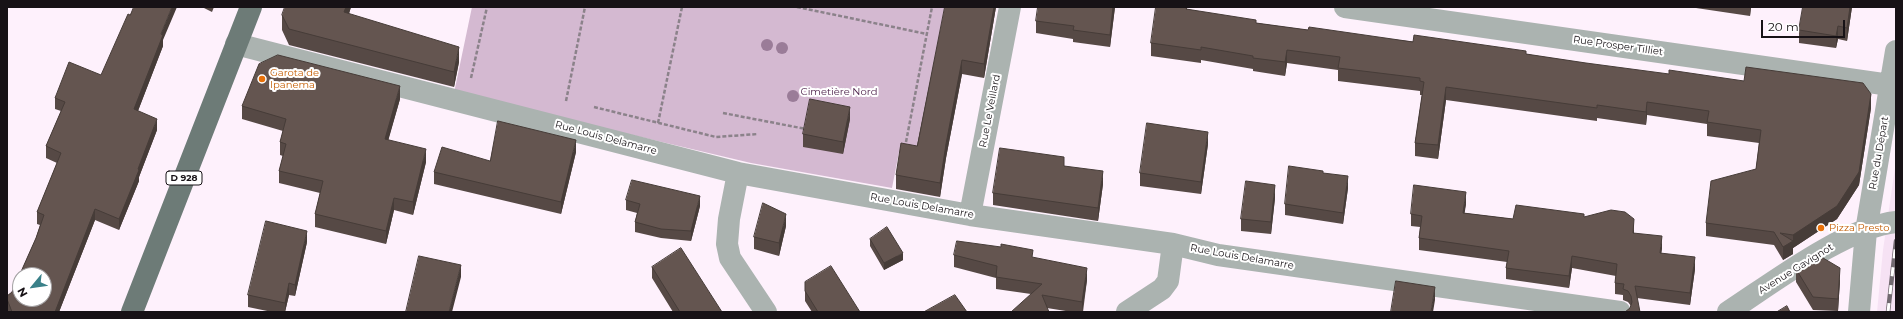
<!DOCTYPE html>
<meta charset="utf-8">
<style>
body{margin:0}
#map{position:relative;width:1903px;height:319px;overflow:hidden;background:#fef1fc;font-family:Montserrat,sans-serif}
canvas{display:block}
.frame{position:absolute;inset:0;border:8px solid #171216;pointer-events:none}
.north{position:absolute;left:12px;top:267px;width:40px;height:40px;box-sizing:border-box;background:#fff;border:1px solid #a2a0a2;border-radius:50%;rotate:241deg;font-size:11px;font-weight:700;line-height:16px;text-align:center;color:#171216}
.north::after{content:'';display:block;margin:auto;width:14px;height:18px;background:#3a8189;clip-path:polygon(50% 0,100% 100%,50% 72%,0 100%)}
.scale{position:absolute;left:1761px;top:20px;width:84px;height:18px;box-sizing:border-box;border:2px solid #171216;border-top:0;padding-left:5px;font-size:12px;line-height:14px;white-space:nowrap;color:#171216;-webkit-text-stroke:3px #fff;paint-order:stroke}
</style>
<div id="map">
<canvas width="1903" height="319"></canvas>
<div class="frame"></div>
<div class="north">N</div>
<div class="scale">20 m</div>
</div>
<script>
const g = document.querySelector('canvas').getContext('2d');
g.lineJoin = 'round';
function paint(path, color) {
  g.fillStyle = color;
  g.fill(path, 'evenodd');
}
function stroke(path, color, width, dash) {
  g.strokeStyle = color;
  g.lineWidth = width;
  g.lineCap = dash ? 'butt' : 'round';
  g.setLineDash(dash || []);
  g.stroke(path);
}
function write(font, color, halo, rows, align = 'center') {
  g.font = font + ' Montserrat,sans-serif';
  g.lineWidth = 4;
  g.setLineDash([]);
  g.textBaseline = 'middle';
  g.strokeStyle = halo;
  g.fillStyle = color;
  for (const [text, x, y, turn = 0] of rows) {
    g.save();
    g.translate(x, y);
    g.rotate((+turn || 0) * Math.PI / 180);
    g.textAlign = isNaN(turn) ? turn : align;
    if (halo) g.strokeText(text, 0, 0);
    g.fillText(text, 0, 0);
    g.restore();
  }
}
paint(new Path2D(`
 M 1896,161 L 1896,312 L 1877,312 L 1883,250 Z`), '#f6e2f4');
paint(new Path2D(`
 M 472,7 L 945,7 L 915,156 L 899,152 L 892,188 L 751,163 L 454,93 Z`), '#d4b9d1');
stroke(new Path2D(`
 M 797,7 L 927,34
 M 471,78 L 487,7
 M 566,101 L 585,7
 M 594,107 L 716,137 L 758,134
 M 723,113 L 806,129
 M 658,123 L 682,7
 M 906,142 L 932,7`), '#8b828a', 2.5, [4, 2]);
stroke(new Path2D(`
 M 1345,7 L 1890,85
 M 236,44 L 738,173 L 970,215 L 1173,244 L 1218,255 L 1620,312
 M 738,173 L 729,219 L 727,244 L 730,258 L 766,312
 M 970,215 L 1010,7
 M 1127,312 L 1162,289 L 1168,281 L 1173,244
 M 1728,312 C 1771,284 1846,227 1896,222
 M 1859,312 L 1866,231 L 1896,51`), '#abb3b0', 22);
stroke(new Path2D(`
 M 132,312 L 251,7`), '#6d7b77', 22);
const rail = new Path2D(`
 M 1888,312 L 1896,241`);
stroke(rail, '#716970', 4.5);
stroke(rail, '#fff', 3, [9]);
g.fillStyle = '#9a7c98';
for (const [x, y] of [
 [767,45],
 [782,48],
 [793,96]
]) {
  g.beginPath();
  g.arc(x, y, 6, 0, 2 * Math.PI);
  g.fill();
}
paint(new Path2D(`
 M 202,7 L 214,7 L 212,12 Z
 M 351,7 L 349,14 L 459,62 L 454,87 L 289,45 L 282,30 L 282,15 Z
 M 945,7 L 996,7 L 984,78 L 962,74 L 946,158 L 940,197 L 896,189 L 896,175 L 917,146 Z
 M 1115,7 L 1110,47 L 1073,42 L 1073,39 L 1036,33 L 1036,21 Z
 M 1187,7 L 1187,9 L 1256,23 L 1308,30 L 1526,54 L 1871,108 L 1859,185 L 1837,219 L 1793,248 L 1793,254 L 1783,260 L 1774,245 L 1706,236 L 1706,223 L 1756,169 L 1759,143 L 1707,136 L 1707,124 L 1647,115 L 1646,125 L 1597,118 L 1597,121 L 1446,100 L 1438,159 L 1415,156 L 1415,143 L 1422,95 L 1420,95 L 1420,91 L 1338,81 L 1338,70 L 1287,63 L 1285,76 L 1253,71 L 1253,69 L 1201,60 L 1201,63 L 1151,56 L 1151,43 Z
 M 1696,7 L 1751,7 L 1750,16 L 1696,8 Z
 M 1803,7 L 1852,7 L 1847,41 L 1838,39 L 1836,48 L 1799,43 L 1799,30 Z
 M 163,40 L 163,46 L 138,111 L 157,130 L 139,177 L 139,181 L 119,230 L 95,220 L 59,312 L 8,312 L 7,310 L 7,296 L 12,292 L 36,238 L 40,225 L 37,224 L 37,212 L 57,163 L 46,158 L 46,146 L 61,111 L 55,109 L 55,98 L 101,75 Z
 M 400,99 L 388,140 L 426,162 L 413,215 L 394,210 L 386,244 L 315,227 L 315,214 L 320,193 L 279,183 L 279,171 L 283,156 L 280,155 L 280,142 L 283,131 L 242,119 L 242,106 Z
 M 850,119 L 843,154 L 803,147 L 803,134 Z
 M 1208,144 L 1201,194 L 1140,186 L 1140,173 Z
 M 576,152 L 561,214 L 434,184 L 434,172 L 490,161 Z
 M 1064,166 L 1103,184 L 1098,221 L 993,205 L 993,193 Z
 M 1323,173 L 1348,188 L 1343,224 L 1285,215 L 1285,204 Z
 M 1275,198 L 1271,234 L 1241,231 L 1241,219 Z
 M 626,200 L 700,206 L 691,241 L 661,238 L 635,232 L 635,222 L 637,213 L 626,210 Z
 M 1466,204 L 1464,213 L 1513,219 L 1584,217 L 1634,230 L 1634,233 L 1662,248 L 1661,253 L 1695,269 L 1690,305 L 1637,298 L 1630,308 L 1631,306 L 1628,302 L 1623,300 L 1623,295 L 1615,294 L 1615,283 L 1616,276 L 1572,268 L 1569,288 L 1506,279 L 1506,268 L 1507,262 L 1419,250 L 1419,238 L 1420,227 L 1411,226 L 1411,214 Z
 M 786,226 L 779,256 L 754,249 L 754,237 Z
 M 870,239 L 903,260 L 884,270 L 870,246 Z
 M 307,242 L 295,296 L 289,295 L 285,312 L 272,312 L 248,307 L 248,295 Z
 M 954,255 L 1033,258 L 1087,280 L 1083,312 L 1072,312 L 1047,308 L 1031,294 L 996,289 L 996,278 L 954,267 Z
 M 652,267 L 722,312 L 673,312 L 652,278 Z
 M 1796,269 L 1840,280 L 1838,311 L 1813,310 L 1796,282 Z
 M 805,282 L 860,312 L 812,312 L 805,301 Z`), '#564945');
paint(new Path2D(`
 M 172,7 L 177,7 L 163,40 L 163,46 L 134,121 L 134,109 L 161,34 Z
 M 346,7 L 351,7 L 344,28 L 344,12 Z
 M 994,7 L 996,7 L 984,78 L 984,64 Z
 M 1113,7 L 1115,7 L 1110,47 L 1110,35 Z
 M 1750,7 L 1751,7 L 1750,16 Z
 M 1850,7 L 1852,7 L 1847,41 L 1847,28 Z
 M 1838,26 L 1838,39 L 1836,48 L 1836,36 Z
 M 459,47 L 459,62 L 454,87 L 454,72 Z
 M 1287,50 L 1287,63 L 1285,76 L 1285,62 Z
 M 962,60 L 962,74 L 946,158 L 940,197 L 940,183 L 946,144 Z
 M 400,86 L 400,99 L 385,152 L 385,139 Z
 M 1446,87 L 1446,100 L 1438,159 L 1438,145 Z
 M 1871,94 L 1871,108 L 1859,185 L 1837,219 L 1793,248 L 1793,254 L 1783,260 L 1783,247 L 1793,241 L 1793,235 Z
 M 1647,102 L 1647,115 L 1646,125 L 1646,112 Z
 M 850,107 L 850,119 L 843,154 L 843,142 Z
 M 157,119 L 157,130 L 139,177 L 139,181 L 119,230 L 119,219 Z
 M 1208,132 L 1208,144 L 1201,194 L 1201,182 Z
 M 576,140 L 576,152 L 561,214 L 561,202 Z
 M 426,149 L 426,162 L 413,215 L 413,202 Z
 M 1103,171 L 1103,184 L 1098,221 L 1098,208 Z
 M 1348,176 L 1348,188 L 1343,224 L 1343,213 Z
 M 1275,185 L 1275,198 L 1271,234 L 1271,222 Z
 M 1466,192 L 1466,204 L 1463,224 L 1463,213 Z
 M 700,196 L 700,206 L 691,241 L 691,231 Z
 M 394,198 L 394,210 L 386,244 L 386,231 Z
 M 95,209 L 95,220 L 59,312 L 55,312 Z
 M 786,214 L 786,226 L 779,256 L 779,243 Z
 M 1634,219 L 1634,230 L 1633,244 L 1633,233 Z
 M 307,231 L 307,242 L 295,296 L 295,285 Z
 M 1662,236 L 1662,248 L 1660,265 L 1660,253 Z
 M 903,253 L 903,260 L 884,270 L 884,263 Z
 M 1572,256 L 1572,268 L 1569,288 L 1569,276 Z
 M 1695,257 L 1695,269 L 1690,305 L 1690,293 Z
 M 461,265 L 461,277 L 452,312 L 449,312 Z
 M 1087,268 L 1087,280 L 1082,312 L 1082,302 Z
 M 1840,268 L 1840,280 L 1838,311 L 1838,299 Z
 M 289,283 L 289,295 L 285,312 L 285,303 Z
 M 1435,287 L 1435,300 L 1433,312 L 1431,312 Z`), '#463c38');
const building = new Path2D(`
 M 134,7 L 172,7 L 161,34 L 163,35 L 134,109 L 157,119 L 138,169 L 139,170 L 119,219 L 95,209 L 55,312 L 12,312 L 7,299 L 7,296 L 12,292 L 36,238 L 44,215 L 37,212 L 61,153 L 46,146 L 65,102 L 55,98 L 69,62 L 101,75 L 128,14 L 130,15 ZM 20,275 L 44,275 L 44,299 L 20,299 Z
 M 285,7 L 346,7 L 344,12 L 459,47 L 454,72 L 289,29 L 282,15 Z
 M 945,7 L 994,7 L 984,64 L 962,60 L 946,144 L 940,183 L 896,175 L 901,143 L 917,146 Z
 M 1038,7 L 1113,7 L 1110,35 L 1073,30 L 1074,26 L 1036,21 Z
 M 1156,7 L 1187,7 L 1186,9 L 1256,20 L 1256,23 L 1308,30 L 1309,27 L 1413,42 L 1414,35 L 1526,51 L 1526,54 L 1586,63 L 1669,74 L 1669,70 L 1744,81 L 1746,67 L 1863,83 L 1871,94 L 1859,172 L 1837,206 L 1793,235 L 1780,233 L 1793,241 L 1783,247 L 1774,232 L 1706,223 L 1711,181 L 1756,169 L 1761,130 L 1707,122 L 1709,111 L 1647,102 L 1646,112 L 1597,105 L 1597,108 L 1446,87 L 1438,145 L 1415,143 L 1424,82 L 1420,81 L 1420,78 L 1338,68 L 1340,57 L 1287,50 L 1285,62 L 1253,58 L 1253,56 L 1201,47 L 1201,50 L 1151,43 Z
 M 1803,7 L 1850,7 L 1847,28 L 1838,26 L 1836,36 L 1799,30 Z
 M 278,55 L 400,86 L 385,139 L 426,149 L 413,202 L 394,198 L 386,231 L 315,214 L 323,181 L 279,171 L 286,144 L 280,142 L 286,119 L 242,106 L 259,64 Z
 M 810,99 L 850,107 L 843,142 L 803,134 Z
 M 498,121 L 576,140 L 561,202 L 434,172 L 442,147 L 490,161 Z
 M 1147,123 L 1208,132 L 1201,182 L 1140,173 Z
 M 1000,148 L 1064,157 L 1064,166 L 1103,171 L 1098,208 L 993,193 Z
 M 1289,166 L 1323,171 L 1323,173 L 1348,176 L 1343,213 L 1285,204 Z
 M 632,180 L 700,196 L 691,231 L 661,229 L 635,222 L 640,204 L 626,200 Z
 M 1246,181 L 1275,185 L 1271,222 L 1241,219 Z
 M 1414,185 L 1466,192 L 1463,213 L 1513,219 L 1516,205 L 1584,214 L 1584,217 L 1611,210 L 1625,212 L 1634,219 L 1633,233 L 1662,236 L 1660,253 L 1695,257 L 1690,293 L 1635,286 L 1640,312 L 1625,312 L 1630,308 L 1632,302 L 1631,296 L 1628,291 L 1623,289 L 1624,284 L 1615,283 L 1617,264 L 1572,256 L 1569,276 L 1506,268 L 1509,251 L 1419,238 L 1422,216 L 1411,214 Z
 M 763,203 L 786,214 L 779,243 L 754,237 Z
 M 266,221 L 307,231 L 295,285 L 289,283 L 285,303 L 248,295 Z
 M 887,227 L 903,253 L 884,263 L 870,239 Z
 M 957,241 L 1001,247 L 1001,244 L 1033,250 L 1032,257 L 1087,268 L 1082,302 L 1042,295 L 1049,312 L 1011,312 L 1042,284 L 996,277 L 997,266 L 954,255 Z
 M 681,248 L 722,312 L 680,312 L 652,267 Z
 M 1818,255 L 1840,268 L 1838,299 L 1813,297 L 1796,269 Z
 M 419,256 L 461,265 L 449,312 L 406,312 Z
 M 831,266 L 860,312 L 818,312 L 805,291 L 805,282 Z
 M 1396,281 L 1435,287 L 1431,312 L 1391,312 Z
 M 955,295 L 967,312 L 924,312 Z
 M 1787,306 L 1790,312 L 1777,312 Z`);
paint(building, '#645550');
stroke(building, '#463c38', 1);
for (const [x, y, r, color] of [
 [262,79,4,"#e8710a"],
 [1821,228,4,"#e8710a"]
]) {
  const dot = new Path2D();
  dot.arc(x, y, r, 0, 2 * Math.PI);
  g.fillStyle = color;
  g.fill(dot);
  stroke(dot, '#fff', 1.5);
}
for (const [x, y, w] of [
 [184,178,36]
]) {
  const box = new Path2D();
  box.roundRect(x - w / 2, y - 7, w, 14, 3);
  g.fillStyle = '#fff';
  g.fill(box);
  stroke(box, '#171216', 1);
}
write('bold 9px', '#171216', null, [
 ["D 928",184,178]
]);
write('10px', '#171216', '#fff', [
 ["Rue Prosper Tilliet",1618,46,8],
 ["Rue Le Veillard",990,111,-79],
 ["Rue Louis Delamarre",606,138,15],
 ["Rue du Départ",1879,153,-80],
 ["Rue Louis Delamarre",922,206,10],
 ["Rue Louis Delamarre",1242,257,10],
 ["Avenue Gavignot",1796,269,-32]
]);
write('10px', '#c56008', '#fff', [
 ["Garota de",270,73],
 ["Ipanema",270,85],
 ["Pizza Presto",1829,228]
], 'left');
write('10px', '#491d47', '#fff', [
 ["Cimetière Nord",839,92]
]);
</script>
